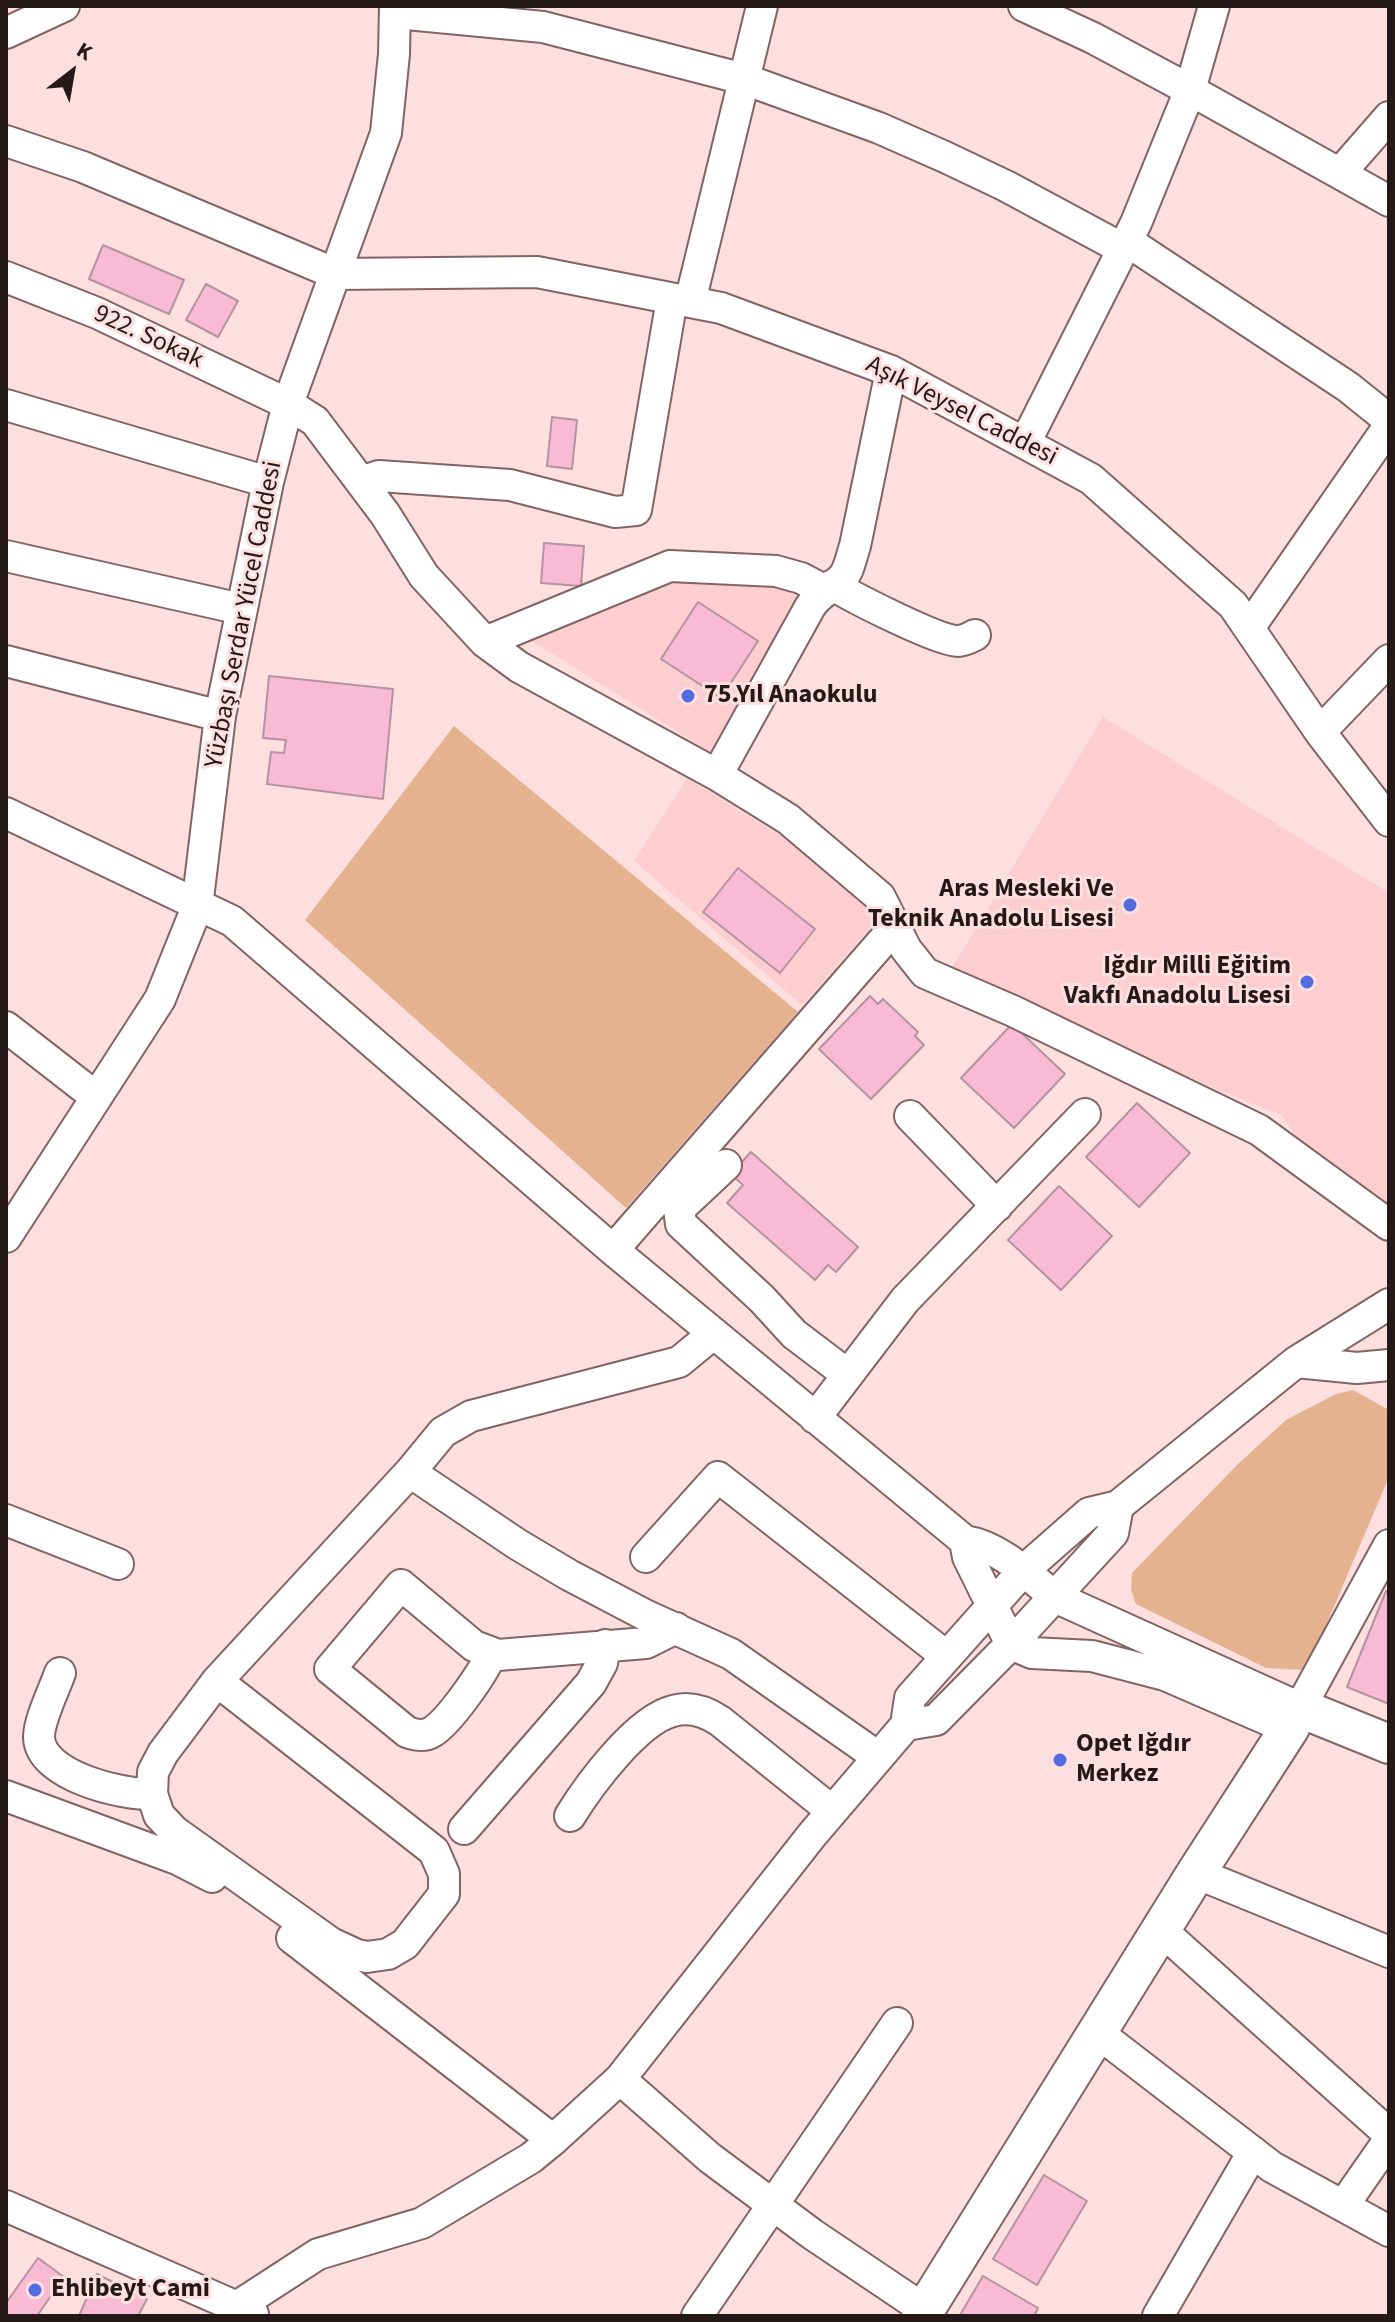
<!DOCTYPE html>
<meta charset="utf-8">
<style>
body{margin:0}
#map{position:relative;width:1395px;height:2322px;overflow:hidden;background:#fddfe0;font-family:"Source Sans 3",sans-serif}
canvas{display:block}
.frame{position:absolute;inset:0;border:8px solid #251819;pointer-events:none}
.north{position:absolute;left:32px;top:32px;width:80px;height:80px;-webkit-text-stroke:6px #fddfe0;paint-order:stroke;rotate:31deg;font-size:22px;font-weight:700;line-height:32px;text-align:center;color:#251819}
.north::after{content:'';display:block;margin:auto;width:28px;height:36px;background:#251819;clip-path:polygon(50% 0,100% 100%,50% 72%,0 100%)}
</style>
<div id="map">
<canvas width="1395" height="2322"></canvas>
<div class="frame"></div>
<div class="north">K</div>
</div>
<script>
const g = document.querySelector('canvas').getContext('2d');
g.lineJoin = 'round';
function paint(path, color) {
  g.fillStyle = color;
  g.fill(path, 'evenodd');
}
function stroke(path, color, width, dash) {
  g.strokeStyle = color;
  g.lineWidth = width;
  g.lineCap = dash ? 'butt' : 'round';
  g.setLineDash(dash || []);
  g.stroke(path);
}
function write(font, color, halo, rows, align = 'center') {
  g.font = font + ' "Source Sans 3",sans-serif';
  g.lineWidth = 6;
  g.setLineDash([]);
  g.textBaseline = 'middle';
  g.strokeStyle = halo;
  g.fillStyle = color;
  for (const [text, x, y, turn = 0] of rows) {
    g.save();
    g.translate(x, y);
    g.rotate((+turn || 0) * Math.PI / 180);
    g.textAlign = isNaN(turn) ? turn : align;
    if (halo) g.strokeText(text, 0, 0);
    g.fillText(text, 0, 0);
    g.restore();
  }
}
paint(new Path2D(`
 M 683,564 L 819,591 L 720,758 L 519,633 Z
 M 1103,717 L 1389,893 L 1389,1204 L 1294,1134 L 1282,1115 L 1174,1072 L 952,968 Z
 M 687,778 L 837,871 L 877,920 L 802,1005 L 634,861 Z`), '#fcced0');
paint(new Path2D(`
 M 454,726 L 798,1012 L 626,1208 L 305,920 Z
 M 1353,1390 L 1389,1410 L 1389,1477 L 1307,1670 L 1266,1668 L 1136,1604 L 1131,1590 L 1132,1573 L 1238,1464 L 1286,1420 L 1336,1394 Z`), '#e5b28f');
const building = new Path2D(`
 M 103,245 L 184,280 L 169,314 L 89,279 Z
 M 206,284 L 238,301 L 218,337 L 186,320 Z
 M 552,417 L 577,420 L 572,469 L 547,466 Z
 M 544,543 L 584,546 L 581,586 L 541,583 Z
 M 698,602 L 758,641 L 721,698 L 661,659 Z
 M 269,676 L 393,689 L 383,799 L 267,784 L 271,752 L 284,753 L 286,740 L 263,738 Z
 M 738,868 L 815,929 L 780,973 L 703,912 Z
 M 870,996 L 878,1004 L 883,999 L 918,1032 L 915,1036 L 924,1045 L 871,1099 L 819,1049 Z
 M 1012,1024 L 1065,1074 L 1014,1128 L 961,1078 Z
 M 1137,1103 L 1190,1153 L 1139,1207 L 1086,1157 Z
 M 751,1152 L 858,1247 L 836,1272 L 828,1265 L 815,1280 L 727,1203 L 743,1185 L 731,1174 Z
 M 1059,1186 L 1112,1236 L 1061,1290 L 1008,1240 Z
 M 1386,1591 L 1389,1592 L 1389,1704 L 1347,1687 Z
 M 1044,2175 L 1087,2201 L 1037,2285 L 993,2259 Z
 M 38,2258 L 64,2277 L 37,2316 L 7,2316 L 6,2303 Z
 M 97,2274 L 147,2299 L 138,2316 L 79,2316 Z
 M 983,2276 L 1038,2308 L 1034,2316 L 960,2315 Z`);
paint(building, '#f9bbd3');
stroke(building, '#b3939f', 2);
const minor = new Path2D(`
 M 1024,6 L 1093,38 L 1190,90 L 1214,6
 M 396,13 L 543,27 L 744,79 L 879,128 L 945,157 L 1006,186 L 1123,249
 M 6,33 L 64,6
 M 6,141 L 83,167 L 336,274 L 537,272 L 721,308 L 891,371 L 1091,479 L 1233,605 L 1320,732 L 1389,821
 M 1341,172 L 1389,117
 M 1127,241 L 1348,387 L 1389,420
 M 6,277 L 97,313 L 288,404 L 315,421 L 385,514 L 424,576 L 485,642 L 519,667 L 717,775 L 788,819 L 880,897 L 906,949 L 925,973 L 1013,1011 L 1259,1130 L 1389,1225
 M 690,302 L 762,6
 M 6,405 L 268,482
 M 1025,443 L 1136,223 L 1190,90 L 1389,201
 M 361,482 L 379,476 L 510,485 L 615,512 L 636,510 L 672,299
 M 6,556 L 241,609
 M 833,585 C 852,597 938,641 958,641 C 964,641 969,638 975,635
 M 1249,628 L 1389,426
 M 485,642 L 670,566 L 776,571 L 801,578 L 824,590
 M 6,661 L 220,716
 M 1320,732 L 1389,660
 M 717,775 L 810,607 C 818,594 827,591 839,581 C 849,574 851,557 855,546 L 891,371
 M 6,813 L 232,921 L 613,1250 L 965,1541 C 999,1546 1028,1575 1055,1597 L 1300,1708 L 1389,1545
 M 6,1027 L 96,1097
 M 910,1116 L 997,1206
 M 726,1165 L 679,1209 L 681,1224 L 762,1299 L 794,1334 L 848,1375
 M 6,1237 L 160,999 L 197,907 L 220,716 L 268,482 L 288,404 L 386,133 L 394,54 L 395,6
 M 613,1250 L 895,927
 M 1296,1362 L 1357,1368 L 1389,1365
 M 815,1418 L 905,1300 L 1085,1114
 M 410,1472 L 517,1544 L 569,1575 L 647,1616 L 731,1654 L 878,1757
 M 6,1520 L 118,1564
 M 965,1541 L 968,1557 L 1011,1644 L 1032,1653 L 1092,1656 L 1165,1675 L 1289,1729
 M 646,1557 L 718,1477 L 946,1656
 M 491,1654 C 484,1672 449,1722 432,1732 C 424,1737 415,1735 407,1732 L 330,1669 L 401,1585 L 474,1646 L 498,1655 L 646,1643 L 676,1628
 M 60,1673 C 54,1690 39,1720 39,1737 C 40,1776 122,1795 152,1794
 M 217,1681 L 434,1851 L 444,1874 L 444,1894 L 405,1944 L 388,1954 L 367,1957 L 357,1955 L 331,1943 L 174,1831 L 159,1815 L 152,1794 L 153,1772 L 163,1753 L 217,1681 L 410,1472 L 443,1432 L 471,1416 L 679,1362 L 713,1334
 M 906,1725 L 936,1720 L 1011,1644 L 1113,1533 L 1118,1506
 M 6,1796 L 177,1859 L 212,1877
 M 570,1816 C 589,1785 637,1720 673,1711 C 690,1706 705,1711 720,1721 L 832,1811
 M 464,1829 L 591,1683 L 602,1663 L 605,1645
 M 1196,1873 L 1389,1952
 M 1161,1930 L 1389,2134
 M 292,1938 L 553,2140
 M 1098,2033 L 1272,2167 L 1389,2231
 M 620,2079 L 710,2158 L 812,2234 L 925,2310
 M 6,2206 L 253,2314
 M 1343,2206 L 1389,2140
 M 238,2316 L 238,2306 L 318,2254 L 422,2223 L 531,2158 L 553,2140 L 620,2079 L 812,1835 L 906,1725 L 910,1698 L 1023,1571 L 1089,1513 L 1118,1506 L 1296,1362 L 1389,1304
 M 697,2316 L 897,2023
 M 1158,2316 L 1253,2152`);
const major = new Path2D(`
 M 921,2316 L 1196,1873 L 1289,1729 L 1300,1708 L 1389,1744`);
stroke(minor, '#836364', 34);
stroke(major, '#836364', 42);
stroke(minor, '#fff', 30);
stroke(major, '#fff', 38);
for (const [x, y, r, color] of [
 [688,696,8,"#526be0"],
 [1130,905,8,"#526be0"],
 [1307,982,8,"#526be0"],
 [1060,1760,8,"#526be0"],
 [35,2290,8,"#526be0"]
]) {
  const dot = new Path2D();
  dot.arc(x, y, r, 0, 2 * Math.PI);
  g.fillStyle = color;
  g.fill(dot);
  stroke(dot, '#fddfe0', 3);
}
write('26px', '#251819', '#fddfe0', [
 ["922. Sokak",148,338,25],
 ["Aşık Veysel Caddesi",961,412,27],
 ["Yüzbaşı Serdar Yücel Caddesi",245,615,-79]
]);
write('bold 26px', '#251819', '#fddfe0', [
 ["75.Yıl Anaokulu",704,696],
 ["Aras Mesleki Ve",1114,890,"right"],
 ["Teknik Anadolu Lisesi",1114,920,"right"],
 ["Iğdır Milli Eğitim",1291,967,"right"],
 ["Vakfı Anadolu Lisesi",1291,997,"right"],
 ["Opet Iğdır",1076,1745],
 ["Merkez",1076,1775],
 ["Ehlibeyt Cami",51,2290]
], 'left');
</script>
